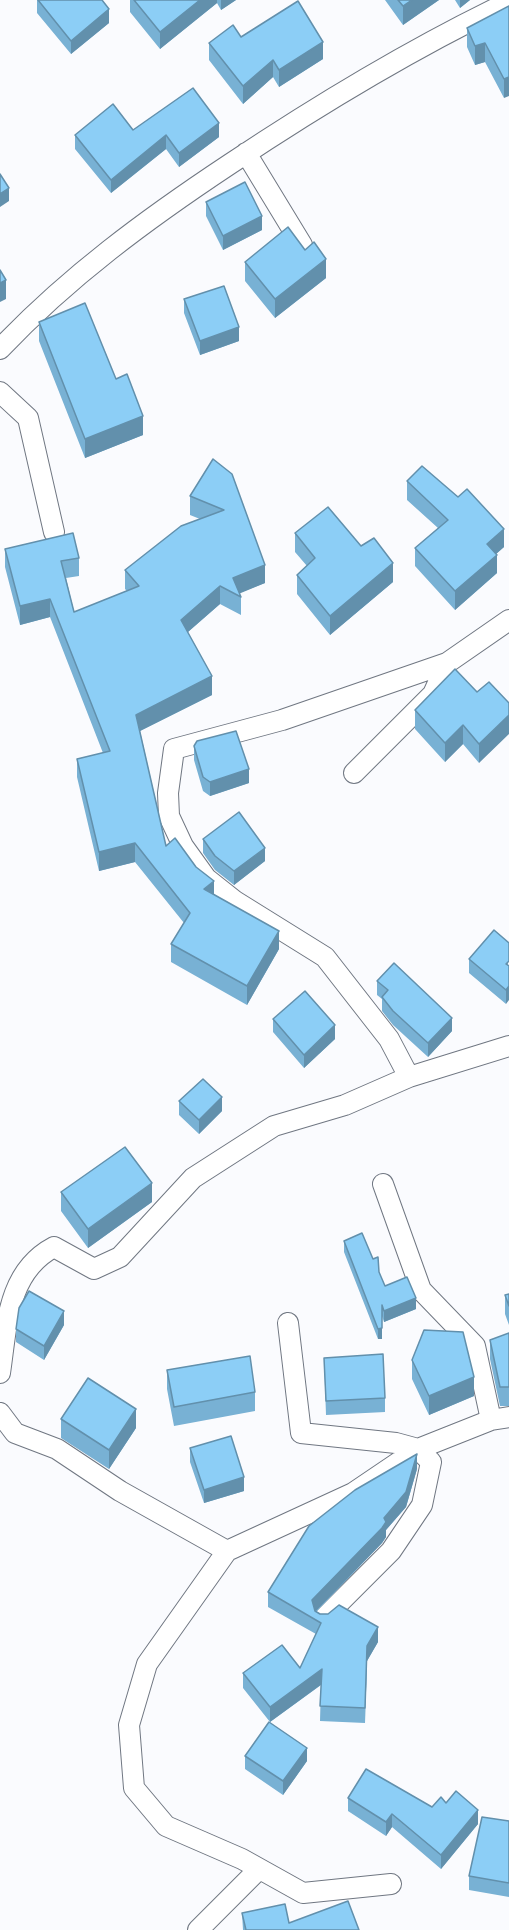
<!DOCTYPE html>
<style>
body{margin:0}
canvas{display:block;background:#fafbfe}
</style>
<canvas width="509" height="1930"></canvas>
<script>
const g = document.querySelector('canvas').getContext('2d');
g.lineJoin = 'round';
function stroke(path, color, width, dash) {
  g.strokeStyle = color;
  g.lineWidth = width;
  g.lineCap = dash ? 'butt' : 'round';
  g.setLineDash(dash || []);
  g.stroke(path);
}
function paint(path, color) {
  g.fillStyle = color;
  g.fill(path, 'evenodd');
}
const minor = new Path2D(`
 M 246,153 L 302,245
 M 0,349 C 68,277 147,219 230,164 C 320,104 411,49 509,2
 M 0,392 L 28,418 L 54,532
 M 354,773 L 433,694 L 447,663
 M 409,1077 L 389,1039 L 325,957 L 235,901 L 206,878 L 183,846 L 169,816 L 168,793 L 174,749 L 282,720 L 447,663 L 509,620
 M 383,1184 L 421,1290 L 475,1346 L 491,1420
 M 288,1323 L 301,1433 L 396,1443 L 418,1449 L 431,1462 L 422,1505 L 391,1551 L 324,1618
 M 0,1373 C 7,1326 7,1272 54,1247 L 94,1269 L 120,1257 L 193,1178 L 274,1126 L 345,1105 L 409,1077 L 509,1046
 M 0,1413 L 15,1433 L 57,1449 L 120,1491 L 227,1551 L 353,1493 L 418,1449 L 491,1420 L 509,1417
 M 227,1551 L 147,1664 L 129,1725 L 134,1788 L 166,1826 L 242,1859 L 303,1893 L 391,1884
 M 198,1930 L 259,1869`);
stroke(minor, '#707782', 22);
stroke(minor, '#fff', 20);
paint(new Path2D(`
 M 37,0 L 102,0 L 109,23 L 71,54 L 37,13 Z
 M 130,0 L 236,0 L 221,10 L 217,3 L 160,49 L 130,12 Z
 M 385,0 L 439,0 L 403,25 Z
 M 455,0 L 470,0 L 460,8 Z
 M 509,6 L 504,98 L 485,62 L 475,65 L 467,47 L 467,28 Z
 M 241,37 L 323,59 L 279,87 L 273,77 L 243,104 L 209,60 L 209,43 Z
 M 133,130 L 219,137 L 179,167 L 166,149 L 111,193 L 75,149 L 75,135 Z
 M 206,202 L 262,230 L 223,250 L 206,216 Z
 M 245,262 L 326,278 L 275,318 L 245,281 Z
 M 184,299 L 239,341 L 200,355 L 184,313 Z
 M 39,322 L 116,379 L 143,435 L 85,458 L 39,341 Z
 M 213,459 L 265,583 L 239,593 L 241,597 L 241,615 L 220,604 L 188,632 L 212,695 L 140,731 L 166,846 L 214,894 L 279,949 L 247,1005 L 171,962 L 171,944 L 184,923 L 135,862 L 99,871 L 77,777 L 77,759 L 103,753 L 50,617 L 20,625 L 5,567 L 5,549 L 79,558 L 79,576 L 66,578 L 74,612 L 127,591 L 125,589 L 125,570 L 200,519 L 190,515 L 190,496 Z
 M 407,481 L 504,547 L 496,554 L 497,573 L 455,610 L 415,566 L 415,548 L 438,528 L 407,500 Z
 M 295,533 L 361,546 L 393,582 L 330,635 L 297,594 L 297,575 L 307,566 L 295,552 Z
 M 489,682 L 479,763 L 463,744 L 445,762 L 415,729 L 415,710 L 477,692 Z
 M 194,746 L 249,783 L 210,796 L 203,791 L 194,760 Z
 M 203,839 L 265,861 L 234,885 L 215,870 L 203,853 Z
 M 509,943 L 506,1004 L 469,973 L 469,959 Z
 M 377,981 L 452,1031 L 428,1057 L 393,1025 L 382,1011 L 382,999 L 377,995 Z
 M 273,1019 L 335,1039 L 304,1068 L 273,1032 Z
 M 179,1101 L 222,1111 L 199,1134 L 179,1115 Z
 M 61,1192 L 152,1202 L 88,1248 L 61,1211 Z
 M 344,1241 L 379,1272 L 385,1286 L 416,1309 L 384,1322 L 382,1316 L 382,1339 L 378,1339 L 344,1252 Z
 M 509,1294 L 509,1325 L 505,1314 L 505,1295 Z
 M 64,1325 L 44,1360 L 16,1342 L 16,1329 Z
 M 509,1333 L 509,1406 L 500,1406 L 490,1359 L 490,1340 Z
 M 324,1358 L 385,1398 L 385,1412 L 326,1415 Z
 M 412,1360 L 474,1396 L 429,1415 L 412,1379 Z
 M 167,1370 L 255,1392 L 255,1411 L 174,1426 L 167,1389 Z
 M 61,1419 L 136,1428 L 109,1469 L 61,1438 Z
 M 190,1448 L 244,1491 L 204,1503 L 190,1462 Z
 M 417,1469 L 406,1507 L 386,1530 L 386,1537 L 382,1543 L 316,1612 L 378,1642 L 367,1661 L 365,1723 L 320,1721 L 321,1685 L 270,1722 L 243,1688 L 243,1673 L 300,1668 L 316,1634 L 268,1607 L 268,1592 Z
 M 245,1756 L 307,1761 L 283,1795 L 245,1769 Z
 M 348,1798 L 432,1807 L 446,1803 L 478,1824 L 441,1869 L 392,1827 L 386,1836 L 348,1811 Z
 M 509,1821 L 509,1897 L 469,1890 L 469,1876 Z
 M 242,1913 L 289,1923 L 359,1930 L 243,1930 Z`), '#78b1d4');
paint(new Path2D(`
 M 200,0 L 217,0 L 217,3 L 160,49 L 160,32 Z
 M 221,0 L 236,0 L 221,10 Z
 M 412,0 L 439,0 L 403,25 L 403,6 Z
 M 460,0 L 470,0 L 460,8 Z
 M 109,9 L 109,23 L 71,54 L 71,41 Z
 M 323,42 L 323,59 L 279,87 L 279,70 Z
 M 485,43 L 485,62 L 475,65 L 475,46 Z
 M 273,60 L 273,77 L 243,104 L 243,86 Z
 M 509,77 L 509,96 L 504,98 L 504,79 Z
 M 219,123 L 219,137 L 179,167 L 179,153 Z
 M 166,135 L 166,149 L 111,193 L 111,180 Z
 M 9,188 L 9,201 L 0,207 L 0,194 Z
 M 262,216 L 262,230 L 223,250 L 223,236 Z
 M 326,259 L 326,278 L 275,318 L 275,299 Z
 M 6,280 L 6,299 L 0,302 L 0,283 Z
 M 239,327 L 239,341 L 200,355 L 200,341 Z
 M 143,416 L 143,435 L 85,458 L 85,439 Z
 M 504,529 L 504,547 L 487,562 L 487,544 Z
 M 497,555 L 497,573 L 455,610 L 455,591 Z
 M 393,563 L 393,582 L 330,635 L 330,616 Z
 M 265,565 L 265,583 L 236,595 L 233,578 Z
 M 220,586 L 220,604 L 181,638 L 181,620 Z
 M 50,599 L 50,617 L 20,625 L 20,606 Z
 M 212,676 L 212,695 L 136,733 L 136,715 Z
 M 509,715 L 509,734 L 479,763 L 479,744 Z
 M 463,725 L 463,744 L 445,762 L 445,743 Z
 M 249,769 L 249,783 L 210,796 L 210,782 Z
 M 135,843 L 135,862 L 99,871 L 99,852 Z
 M 265,848 L 265,861 L 234,885 L 234,871 Z
 M 214,881 L 214,900 L 204,889 Z
 M 279,931 L 279,949 L 247,1005 L 247,986 Z
 M 509,986 L 509,1000 L 506,1004 L 506,990 Z
 M 452,1018 L 452,1031 L 428,1057 L 428,1043 Z
 M 335,1025 L 335,1039 L 304,1068 L 304,1055 Z
 M 222,1097 L 222,1111 L 199,1134 L 199,1120 Z
 M 152,1183 L 152,1202 L 88,1248 L 88,1229 Z
 M 416,1298 L 416,1309 L 384,1322 L 384,1311 Z
 M 64,1311 L 64,1325 L 44,1360 L 44,1346 Z
 M 382,1328 L 382,1339 L 378,1339 L 378,1329 Z
 M 474,1377 L 474,1396 L 429,1415 L 429,1396 Z
 M 136,1409 L 136,1428 L 109,1469 L 109,1450 Z
 M 417,1454 L 417,1469 L 406,1507 L 386,1530 L 386,1537 L 382,1543 L 312,1615 L 312,1600 L 384,1518 Z
 M 244,1477 L 244,1491 L 204,1503 L 204,1490 Z
 M 378,1627 L 378,1642 L 367,1661 L 365,1723 L 367,1646 Z
 M 322,1669 L 322,1684 L 270,1722 L 270,1707 Z
 M 307,1748 L 307,1761 L 283,1795 L 283,1781 Z
 M 478,1810 L 478,1824 L 441,1869 L 441,1855 Z
 M 392,1814 L 392,1827 L 386,1836 L 386,1822 Z`), '#6290ac');
const building = new Path2D(`
 M 38,0 L 102,0 L 109,9 L 71,41 Z
 M 134,0 L 200,0 L 160,32 Z
 M 398,0 L 412,0 L 403,6 Z
 M 298,1 L 323,42 L 279,70 L 273,60 L 243,86 L 209,43 L 233,25 L 241,37 Z
 M 509,6 L 509,77 L 504,79 L 485,43 L 475,46 L 467,28 Z
 M 193,88 L 219,123 L 179,153 L 166,135 L 111,180 L 75,135 L 113,104 L 133,130 Z
 M 0,174 L 9,188 L 0,194 Z
 M 245,182 L 262,216 L 223,236 L 206,202 Z
 M 288,227 L 305,250 L 314,242 L 326,259 L 275,299 L 245,262 Z
 M 0,270 L 6,280 L 0,283 Z
 M 224,286 L 239,327 L 200,341 L 184,299 Z
 M 85,303 L 116,379 L 127,374 L 143,416 L 85,439 L 39,322 Z
 M 213,459 L 232,474 L 265,565 L 233,578 L 241,597 L 220,586 L 181,620 L 212,676 L 136,715 L 166,846 L 175,838 L 196,867 L 214,881 L 204,889 L 279,931 L 247,986 L 171,944 L 190,913 L 135,843 L 99,852 L 77,759 L 110,751 L 50,599 L 20,606 L 5,549 L 73,533 L 79,558 L 61,561 L 74,612 L 139,586 L 125,570 L 181,526 L 224,510 L 190,496 Z
 M 422,466 L 458,497 L 467,489 L 504,529 L 487,544 L 497,555 L 455,591 L 415,548 L 448,520 L 407,481 Z
 M 328,507 L 361,546 L 374,538 L 393,563 L 330,616 L 297,575 L 315,558 L 295,533 Z
 M 455,669 L 477,692 L 489,682 L 509,703 L 509,715 L 479,744 L 463,725 L 445,743 L 415,710 Z
 M 236,731 L 249,769 L 210,782 L 203,777 L 194,746 L 197,741 Z
 M 239,812 L 265,848 L 234,871 L 215,856 L 203,839 Z
 M 494,930 L 509,943 L 509,961 L 506,964 L 509,966 L 509,986 L 506,990 L 469,959 Z
 M 394,963 L 452,1018 L 428,1043 L 393,1011 L 382,997 L 388,990 L 377,981 Z
 M 305,991 L 335,1025 L 304,1055 L 273,1019 Z
 M 203,1079 L 222,1097 L 199,1120 L 179,1101 Z
 M 125,1147 L 152,1183 L 88,1229 L 61,1192 Z
 M 362,1233 L 373,1259 L 378,1257 L 379,1272 L 385,1286 L 407,1277 L 416,1298 L 384,1311 L 382,1305 L 382,1328 L 378,1329 L 344,1241 Z
 M 29,1291 L 64,1311 L 44,1346 L 16,1329 L 19,1308 Z
 M 509,1294 L 509,1306 L 505,1295 Z
 M 424,1330 L 463,1332 L 474,1377 L 429,1396 L 412,1360 Z
 M 509,1333 L 509,1387 L 500,1387 L 490,1340 Z
 M 383,1354 L 385,1398 L 326,1401 L 324,1358 Z
 M 250,1356 L 255,1392 L 174,1407 L 167,1370 Z
 M 88,1378 L 136,1409 L 109,1450 L 61,1419 Z
 M 231,1436 L 244,1477 L 204,1490 L 190,1448 Z
 M 417,1454 L 406,1492 L 384,1518 L 386,1522 L 382,1528 L 312,1600 L 315,1611 L 320,1614 L 328,1614 L 339,1605 L 378,1627 L 367,1646 L 365,1708 L 320,1706 L 322,1669 L 270,1707 L 243,1673 L 282,1645 L 300,1668 L 321,1623 L 268,1592 L 309,1526 L 355,1490 Z
 M 269,1722 L 307,1748 L 283,1781 L 245,1756 Z
 M 366,1769 L 432,1807 L 441,1797 L 446,1803 L 456,1791 L 478,1810 L 441,1855 L 392,1814 L 386,1822 L 348,1798 Z
 M 482,1817 L 509,1821 L 509,1883 L 469,1876 Z
 M 348,1901 L 359,1930 L 246,1930 L 242,1913 L 285,1904 L 289,1923 Z`);
paint(building, '#8ccef6');
stroke(building, '#6290ac', 1.5);
</script>
